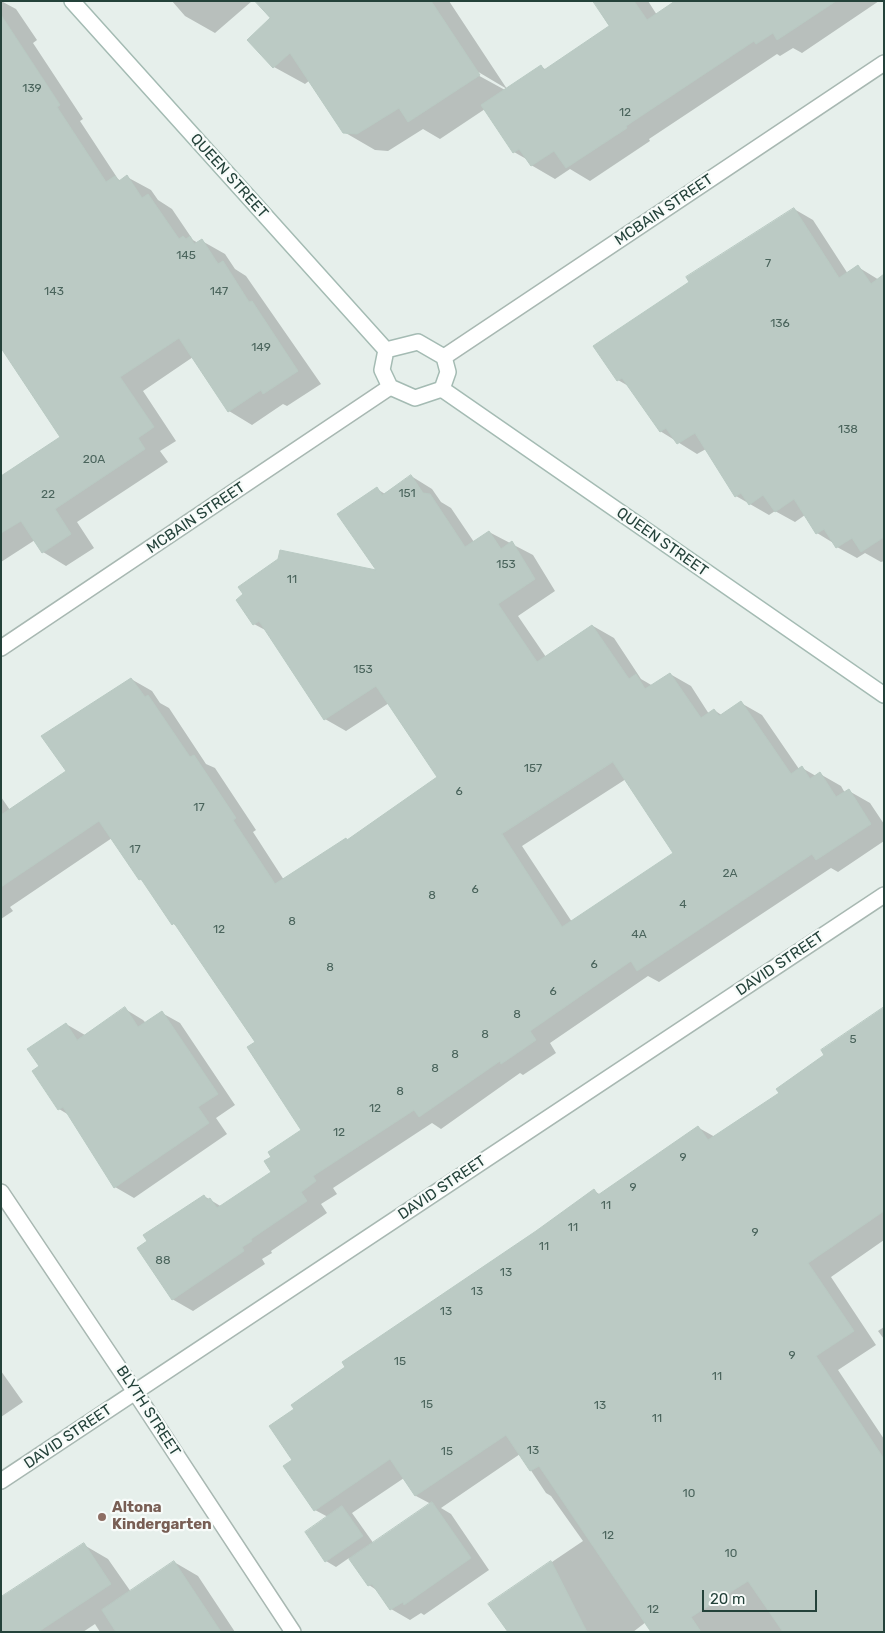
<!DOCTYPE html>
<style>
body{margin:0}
#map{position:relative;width:885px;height:1633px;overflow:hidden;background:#e6efeb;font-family:Rubik,sans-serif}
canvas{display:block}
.frame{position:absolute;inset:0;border:2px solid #24423a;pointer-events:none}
.scale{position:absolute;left:702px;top:1590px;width:115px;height:22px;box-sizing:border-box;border:2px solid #24423a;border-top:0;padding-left:6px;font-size:15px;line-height:18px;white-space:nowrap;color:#24423a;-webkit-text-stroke:4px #f7fbf9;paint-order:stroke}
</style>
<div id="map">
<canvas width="885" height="1633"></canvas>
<div class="frame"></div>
<div class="scale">20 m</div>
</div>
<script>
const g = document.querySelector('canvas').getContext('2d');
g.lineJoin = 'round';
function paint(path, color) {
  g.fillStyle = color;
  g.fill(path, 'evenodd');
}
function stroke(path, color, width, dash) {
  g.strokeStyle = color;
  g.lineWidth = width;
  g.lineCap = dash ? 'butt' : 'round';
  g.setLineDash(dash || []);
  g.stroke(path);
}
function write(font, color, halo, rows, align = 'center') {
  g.font = font + ' Rubik,sans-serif';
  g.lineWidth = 4.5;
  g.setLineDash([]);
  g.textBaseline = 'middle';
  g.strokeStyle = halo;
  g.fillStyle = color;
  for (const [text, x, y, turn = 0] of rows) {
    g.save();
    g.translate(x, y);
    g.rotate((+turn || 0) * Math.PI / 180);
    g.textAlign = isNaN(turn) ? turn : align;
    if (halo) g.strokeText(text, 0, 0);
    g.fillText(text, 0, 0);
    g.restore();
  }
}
paint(new Path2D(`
 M 1,1 L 16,9 L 37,40 L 33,43 L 83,119 L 80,121 L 118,179 L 121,181 L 127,177 L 151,190 L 158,200 L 172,209 L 193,240 L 198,243 L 202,241 L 225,254 L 235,269 L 246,276 L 321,384 L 287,406 L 283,404 L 252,425 L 229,411 L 193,357 L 143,391 L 176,441 L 160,451 L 168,462 L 77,522 L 94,548 L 66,566 L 43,552 L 35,540 L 1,562 L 1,477 L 62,437 L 1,346 Z
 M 172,1 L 252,1 L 215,33 L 185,16 Z
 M 256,1 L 449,1 L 507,89 L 541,66 L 546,70 L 611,27 L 594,1 L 648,1 L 657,15 L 677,1 L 879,1 L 802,53 L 793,48 L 780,56 L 777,54 L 649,139 L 650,141 L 590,181 L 570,169 L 555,179 L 531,165 L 528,160 L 514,152 L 485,109 L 440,139 L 423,129 L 388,151 L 375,150 L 344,132 L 310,80 L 305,84 L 274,67 L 272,18 ZM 475,70 L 507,89 L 505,90 L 474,73 Z
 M 794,209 L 813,220 L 848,274 L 858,267 L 884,283 L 884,561 L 881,562 L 865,553 L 857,558 L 837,547 L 835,544 L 817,533 L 805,515 L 795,522 L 775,511 L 769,515 L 736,496 L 706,449 L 697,454 L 660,431 L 630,387 L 618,380 L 595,346 L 691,283 Z
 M 411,476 L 432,489 L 441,502 L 451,508 L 474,542 L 489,532 L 533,555 L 555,591 L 518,616 L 546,657 L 593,626 L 614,638 L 641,679 L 653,686 L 670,674 L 691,686 L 709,714 L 714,710 L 723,716 L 741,703 L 762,715 L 799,769 L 802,768 L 816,776 L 820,774 L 841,786 L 845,793 L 849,791 L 870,803 L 884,824 L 884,841 L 838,872 L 831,868 L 659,982 L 648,976 L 550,1043 L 556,1053 L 523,1075 L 520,1073 L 441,1129 L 432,1123 L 333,1188 L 337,1194 L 321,1204 L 327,1213 L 271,1251 L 272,1253 L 262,1259 L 265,1264 L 193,1311 L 172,1299 L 204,1196 L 222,1207 L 273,1173 L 303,1130 L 257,1043 L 178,926 L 173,924 L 146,883 L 140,879 L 112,838 L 10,907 L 13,911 L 1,919 L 1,797 L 10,810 L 68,772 L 131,679 L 152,691 L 160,703 L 169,708 L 206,764 L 215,768 L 256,830 L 253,832 L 284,880 L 348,841 L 439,778 L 389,703 L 346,731 L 325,719 L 267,631 L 254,624 L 237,600 L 379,572 L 377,489 L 385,494 ZM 626,779 L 675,853 L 572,922 L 522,846 Z
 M 125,1009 L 143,1020 L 146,1023 L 162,1013 L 180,1023 L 235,1105 L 216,1118 L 227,1134 L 134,1198 L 115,1187 L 69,1115 L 59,1109 L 40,1066 L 66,1024 L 85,1035 Z
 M 884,1009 L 884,1240 L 831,1277 L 876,1345 L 838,1370 L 884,1439 L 884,1632 L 653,1632 L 646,1622 L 633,1632 L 509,1632 L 490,1604 L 583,1541 L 551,1496 L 546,1493 L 520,1454 L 441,1508 L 451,1514 L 489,1570 L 424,1615 L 421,1613 L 410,1620 L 391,1609 L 378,1591 L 369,1585 L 349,1558 L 336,1567 L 326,1561 L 328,1517 L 315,1510 L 294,1460 L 536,1232 L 594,1191 L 601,1195 L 699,1128 L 715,1137 L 780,1093 ZM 404,1478 L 416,1496 L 431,1504 L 374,1544 L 352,1513 Z
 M 884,1327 L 884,1339 L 878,1331 Z
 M 1,1371 L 23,1402 L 1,1417 Z
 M 84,1545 L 108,1559 L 131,1592 L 174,1562 L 198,1576 L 235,1632 L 100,1632 L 95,1624 L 83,1632 L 1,1632 Z`), '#0003');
const building = new Path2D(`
 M 255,1 L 431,1 L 480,75 L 408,122 L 399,108 L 357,134 L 343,133 L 290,53 L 273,68 L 247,40 L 270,18 Z
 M 593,1 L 634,1 L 647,20 L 675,1 L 836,1 L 777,40 L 773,33 L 756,44 L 754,41 L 626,126 L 627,128 L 566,168 L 554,151 L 531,166 L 519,149 L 513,153 L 481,105 L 541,65 L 544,70 L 609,26 Z
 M 1,15 L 60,105 L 57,107 L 106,182 L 115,176 L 119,181 L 127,175 L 142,198 L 148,194 L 179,239 L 183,236 L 186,239 L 190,236 L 194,244 L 202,239 L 218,264 L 223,261 L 249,302 L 252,301 L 298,371 L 263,394 L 261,390 L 228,412 L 179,338 L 120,377 L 154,427 L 138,438 L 145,449 L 55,509 L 71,534 L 42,553 L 21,521 L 1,533 L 1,476 L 60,437 L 1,348 Z
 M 794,208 L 839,278 L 858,265 L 871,284 L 884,274 L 884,537 L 861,552 L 852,538 L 836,548 L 824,529 L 816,534 L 794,499 L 775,512 L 763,495 L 749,505 L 741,493 L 735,497 L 695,433 L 677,444 L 666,428 L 660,432 L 622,378 L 617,381 L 593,346 L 689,282 L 686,277 Z
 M 411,475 L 423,493 L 430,494 L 465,547 L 489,531 L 501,549 L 512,541 L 535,579 L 498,604 L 537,662 L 592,625 L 629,679 L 636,674 L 645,689 L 670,673 L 701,718 L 714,709 L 719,716 L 741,701 L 791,774 L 802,766 L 810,779 L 820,772 L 836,797 L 849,789 L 871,824 L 816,860 L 812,854 L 637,971 L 631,961 L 530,1031 L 536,1040 L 501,1064 L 500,1061 L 419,1117 L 414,1110 L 313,1176 L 316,1181 L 301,1192 L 307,1201 L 251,1239 L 252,1241 L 242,1247 L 244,1251 L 172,1300 L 137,1248 L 147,1241 L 143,1235 L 204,1195 L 207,1200 L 210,1198 L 217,1208 L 271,1172 L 264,1161 L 271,1157 L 268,1152 L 301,1130 L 247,1047 L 255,1042 L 174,923 L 172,925 L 141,879 L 139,880 L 99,821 L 1,887 L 1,815 L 66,771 L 41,736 L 131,678 L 145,697 L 148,695 L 190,757 L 194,755 L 236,818 L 233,820 L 275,884 L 346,838 L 347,840 L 437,777 L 376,686 L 324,720 L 259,621 L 253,625 L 236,600 L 243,594 L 238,587 L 278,559 L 280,550 L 376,570 L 337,514 L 377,487 L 382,495 ZM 613,762 L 673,853 L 562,927 L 502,834 Z
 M 125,1007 L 138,1027 L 162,1011 L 218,1094 L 198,1107 L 209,1123 L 114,1188 L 63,1107 L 58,1110 L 32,1071 L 39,1066 L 27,1049 L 66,1023 L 77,1040 Z
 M 884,1007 L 884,1211 L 808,1263 L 854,1331 L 816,1356 L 884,1459 L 884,1632 L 783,1632 L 748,1581 L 691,1617 L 701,1632 L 651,1632 L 539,1466 L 530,1471 L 506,1435 L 415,1496 L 390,1459 L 314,1511 L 283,1466 L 292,1460 L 269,1426 L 294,1409 L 291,1405 L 345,1367 L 342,1362 L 536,1231 L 594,1189 L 598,1195 L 698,1126 L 708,1140 L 779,1093 L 776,1089 L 824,1055 L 821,1050 Z
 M 432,1502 L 471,1558 L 404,1605 L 403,1602 L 390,1610 L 372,1584 L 368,1586 L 349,1559 Z
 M 342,1506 L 363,1536 L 325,1562 L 305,1532 Z
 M 84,1543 L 111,1584 L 38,1632 L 1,1632 L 1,1597 Z
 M 174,1561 L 221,1632 L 116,1632 L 102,1610 Z
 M 551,1561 L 587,1632 L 508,1632 L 488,1604 Z`);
paint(building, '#bbcac4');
stroke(building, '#b8c9c2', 1);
const minor = new Path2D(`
 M 444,357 L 884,63
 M 1,648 L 390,387
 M 1,1481 L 884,895`);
const tertiary = new Path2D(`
 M 1,1192 L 135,1392 L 293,1632`);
const secondary = new Path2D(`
 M 72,1 L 386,350
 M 418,342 L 444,357 L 448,372 L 442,389 L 415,398 L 390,387 L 382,370 L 386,350 Z
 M 442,389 L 884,695`);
stroke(minor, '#a8b8b2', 18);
stroke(tertiary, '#a8b8b2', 18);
stroke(secondary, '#a4bbb3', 18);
stroke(minor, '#fff', 15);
stroke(tertiary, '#fff', 15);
stroke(secondary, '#fff', 15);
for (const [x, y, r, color] of [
 [102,1517,5,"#8d6e63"]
]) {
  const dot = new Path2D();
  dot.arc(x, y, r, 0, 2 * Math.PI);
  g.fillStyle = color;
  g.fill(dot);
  stroke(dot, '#f7fbf9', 2);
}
write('12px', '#4a645c', null, [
 ["139",32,89],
 ["12",625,113],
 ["145",186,256],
 ["7",768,264],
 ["143",54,292],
 ["147",219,292],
 ["136",780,324],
 ["149",261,348],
 ["138",848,430],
 ["20A",94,460],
 ["151",407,494],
 ["22",48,495],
 ["153",506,565],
 ["11",292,580],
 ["153",363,670],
 ["157",533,769],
 ["6",459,792],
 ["17",199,808],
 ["17",135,850],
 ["2A",730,874],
 ["6",475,890],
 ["8",432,896],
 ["4",683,905],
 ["8",292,922],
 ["12",219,930],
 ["4A",639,935],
 ["6",594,965],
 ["8",330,968],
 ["6",553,992],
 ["8",517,1015],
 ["8",485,1035],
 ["5",853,1040],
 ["8",455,1055],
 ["8",435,1069],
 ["8",400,1092],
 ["12",375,1109],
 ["12",339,1133],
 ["9",683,1158],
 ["9",633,1188],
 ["11",606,1206],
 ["11",573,1228],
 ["9",755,1233],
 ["11",544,1247],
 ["88",163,1261],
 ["13",506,1273],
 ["13",477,1292],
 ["13",446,1312],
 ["9",792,1356],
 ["15",400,1362],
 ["11",717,1377],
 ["15",427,1405],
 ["13",600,1406],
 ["11",657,1419],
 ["13",533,1451],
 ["15",447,1452],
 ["10",689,1494],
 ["12",608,1536],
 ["10",731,1554],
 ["12",653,1610]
]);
write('15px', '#24423a', '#f7fbf9', [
 ["QUEEN STREET",229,176,48],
 ["MCBAIN STREET",664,210,-34],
 ["MCBAIN STREET",196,518,-34],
 ["QUEEN STREET",662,542,35],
 ["DAVID STREET",780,964,-34],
 ["DAVID STREET",442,1188,-34],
 ["BLYTH STREET",148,1411,57],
 ["DAVID STREET",68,1437,-34]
]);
write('bold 15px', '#785e54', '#f7fbf9', [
 ["Altona",112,1508],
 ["Kindergarten",112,1525]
], 'left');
</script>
